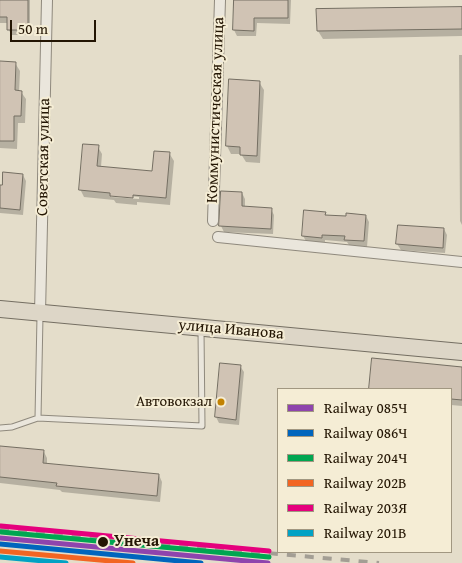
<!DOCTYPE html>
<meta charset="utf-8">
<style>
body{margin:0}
#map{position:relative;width:462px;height:563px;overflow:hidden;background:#e4ddca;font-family:"Gentium Book Plus",serif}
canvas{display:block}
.legend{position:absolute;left:277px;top:388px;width:175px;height:165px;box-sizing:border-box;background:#f5edd5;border:1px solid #a19781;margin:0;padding:6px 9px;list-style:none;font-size:15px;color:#231503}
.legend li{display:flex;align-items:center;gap:10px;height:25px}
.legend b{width:25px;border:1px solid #a19781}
.scale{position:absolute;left:10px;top:20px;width:86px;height:22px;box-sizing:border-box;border:2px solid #231503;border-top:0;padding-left:6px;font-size:15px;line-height:18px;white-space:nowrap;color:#231503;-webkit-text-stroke:4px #f5edd5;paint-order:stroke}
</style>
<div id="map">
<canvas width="462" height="563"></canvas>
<ul class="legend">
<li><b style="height:6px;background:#8e44ad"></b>Railway 085Ч</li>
<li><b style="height:6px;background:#0065bd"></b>Railway 086Ч</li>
<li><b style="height:6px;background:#00a651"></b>Railway 204Ч</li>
<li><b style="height:6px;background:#f26522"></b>Railway 202В</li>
<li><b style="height:6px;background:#e5007d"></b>Railway 203Я</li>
<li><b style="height:6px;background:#02a2c4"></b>Railway 201В</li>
</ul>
<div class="scale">50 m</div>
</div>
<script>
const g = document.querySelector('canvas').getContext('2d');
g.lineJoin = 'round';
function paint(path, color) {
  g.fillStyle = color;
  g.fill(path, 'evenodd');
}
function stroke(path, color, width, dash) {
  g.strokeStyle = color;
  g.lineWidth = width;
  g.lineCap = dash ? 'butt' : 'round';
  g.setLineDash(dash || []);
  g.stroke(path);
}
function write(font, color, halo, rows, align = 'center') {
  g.font = font + ' "Gentium Book Plus",serif';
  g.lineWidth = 4;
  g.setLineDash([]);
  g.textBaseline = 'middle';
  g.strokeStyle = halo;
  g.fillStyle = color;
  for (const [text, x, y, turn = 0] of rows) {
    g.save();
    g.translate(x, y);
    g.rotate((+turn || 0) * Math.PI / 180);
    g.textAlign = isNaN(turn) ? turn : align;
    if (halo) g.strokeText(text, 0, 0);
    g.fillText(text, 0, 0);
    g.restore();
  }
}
paint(new Path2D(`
 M 0,0 L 30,0 L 30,35 L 12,35 L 8,29 L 8,23 L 0,23 Z
 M 235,0 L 291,0 L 290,24 L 257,23 L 256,36 L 237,36 L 234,30 Z
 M 462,8 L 462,36 L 323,39 L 318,31 L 318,10 Z
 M 459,55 L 462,55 L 462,225 L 460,221 Z
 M 0,63 L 15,63 L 20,71 L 19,92 L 21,92 L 26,99 L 25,123 L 18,123 L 17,149 L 0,148 Z
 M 230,81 L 259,82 L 264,90 L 260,163 L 246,162 L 241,154 L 231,154 L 227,146 Z
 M 98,147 L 102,154 L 101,167 L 153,172 L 169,153 L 174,161 L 170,205 L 137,202 L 137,205 L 116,203 L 114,200 L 84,197 L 80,189 ZM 111,194 L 139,197 L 139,199 L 111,197 Z
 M 23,175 L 26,181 L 23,215 L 0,213 L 0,187 Z
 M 242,193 L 245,199 L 245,208 L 271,209 L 274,215 L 273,234 L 224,232 L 221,226 Z
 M 325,213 L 327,216 L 366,216 L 369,222 L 367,247 L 349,245 L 347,242 L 325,240 L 325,243 L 306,241 L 303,236 Z
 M 444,229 L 447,235 L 445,253 L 401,250 L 397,244 Z
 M 373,359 L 462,369 L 462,406 L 451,405 L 451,389 L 370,389 Z
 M 221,364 L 240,366 L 244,372 L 239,425 L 219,423 L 216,417 Z
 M 0,447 L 44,452 L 47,458 L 47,464 L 159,475 L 162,482 L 160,502 L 62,492 L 60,490 L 0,483 Z`), '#0003');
const building = new Path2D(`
 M 0,0 L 28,0 L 28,30 L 7,30 L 7,17 L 0,17 Z
 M 234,0 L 288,0 L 288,18 L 254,18 L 254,31 L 233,30 Z
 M 462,7 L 462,29 L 317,31 L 316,9 Z
 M 0,61 L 16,62 L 15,90 L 22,91 L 21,116 L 14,116 L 14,141 L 0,141 Z
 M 229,79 L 260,81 L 257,156 L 240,155 L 240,147 L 226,146 Z
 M 83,144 L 99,145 L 97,166 L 152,171 L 154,151 L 170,152 L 166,198 L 133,195 L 133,198 L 110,196 L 110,193 L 79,190 Z
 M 3,172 L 23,174 L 20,210 L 0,208 L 0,185 L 2,185 Z
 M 221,191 L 242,192 L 242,206 L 272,208 L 271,229 L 219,226 Z
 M 304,210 L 326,212 L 325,215 L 346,216 L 346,213 L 366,215 L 364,241 L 344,240 L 345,236 L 322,235 L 322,238 L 302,236 Z
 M 398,225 L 444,228 L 443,248 L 396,244 Z
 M 372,358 L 462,367 L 462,400 L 451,399 L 451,389 L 369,389 Z
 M 220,363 L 241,365 L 236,420 L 215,417 Z
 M 0,446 L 44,450 L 43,463 L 159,474 L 157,496 L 56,486 L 57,483 L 0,477 Z`);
paint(building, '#d0c3b4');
stroke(building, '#746e62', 1);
const service = new Path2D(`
 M 38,418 L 40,316
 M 0,428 L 12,427 L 38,418 L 202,426 L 201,330`);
const minor = new Path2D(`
 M 213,221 L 220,0
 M 218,237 L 462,262
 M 40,313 L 47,0`);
const primary = new Path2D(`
 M 0,309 L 462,352`);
stroke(service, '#8f897d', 7);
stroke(minor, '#8f897d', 12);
stroke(primary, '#746e62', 18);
stroke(service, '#eae6dc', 5);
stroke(minor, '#eae6dc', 10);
stroke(primary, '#ddd6c7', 16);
stroke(new Path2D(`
 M 0,529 L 379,563`), '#a39e94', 4, [9, 9]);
stroke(new Path2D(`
 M 0,538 L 268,563`), '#8e44ad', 5);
stroke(new Path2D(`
 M 0,544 L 201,563`), '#0065bd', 5);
stroke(new Path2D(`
 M 1,532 L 269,557`), '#00a651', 5);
stroke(new Path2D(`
 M 0,551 L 133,563`), '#f26522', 5);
stroke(new Path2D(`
 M 1,526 L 269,551`), '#e5007d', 5);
stroke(new Path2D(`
 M 0,557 L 66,563`), '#02a2c4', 5);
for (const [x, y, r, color] of [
 [221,402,4.5,"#c28201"],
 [103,542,6,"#231503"]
]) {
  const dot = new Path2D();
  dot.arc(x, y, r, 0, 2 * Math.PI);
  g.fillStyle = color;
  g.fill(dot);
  stroke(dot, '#f5edd5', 2);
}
write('15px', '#231503', '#f5edd5', [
 ["Автовокзал",212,402]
], 'right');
write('16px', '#231503', '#f5edd5', [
 ["Коммунистическая улица",216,110,-88],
 ["Советская улица",44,157,-89],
 ["улица Иванова",231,330,5]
]);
write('bold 16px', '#231503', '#f5edd5', [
 ["Унеча",114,542]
], 'left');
</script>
